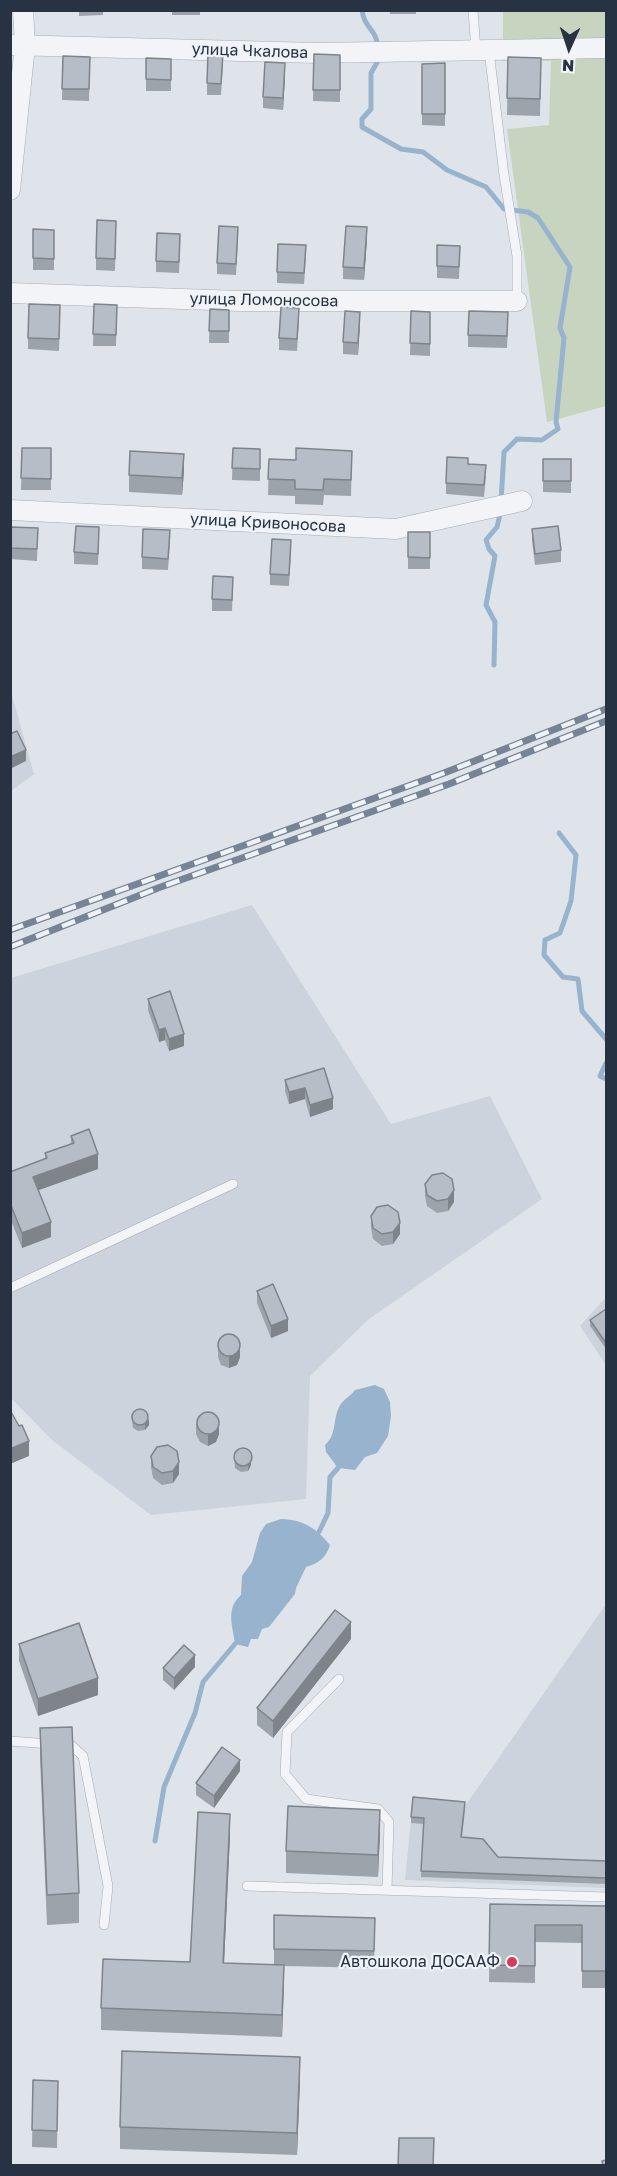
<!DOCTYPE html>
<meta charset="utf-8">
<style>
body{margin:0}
#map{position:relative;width:617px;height:2176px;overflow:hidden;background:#dfe4ea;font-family:"Golos Text",sans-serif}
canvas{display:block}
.frame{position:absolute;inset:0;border:12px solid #273242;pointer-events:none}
.north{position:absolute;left:539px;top:18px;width:60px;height:60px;-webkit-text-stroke:4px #eff3f7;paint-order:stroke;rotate:183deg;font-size:16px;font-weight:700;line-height:24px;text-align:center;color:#273242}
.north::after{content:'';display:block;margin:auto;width:21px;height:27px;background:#273242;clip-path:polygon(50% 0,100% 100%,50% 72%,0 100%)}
</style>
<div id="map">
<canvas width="617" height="2176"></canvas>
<div class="frame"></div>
<div class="north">N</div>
</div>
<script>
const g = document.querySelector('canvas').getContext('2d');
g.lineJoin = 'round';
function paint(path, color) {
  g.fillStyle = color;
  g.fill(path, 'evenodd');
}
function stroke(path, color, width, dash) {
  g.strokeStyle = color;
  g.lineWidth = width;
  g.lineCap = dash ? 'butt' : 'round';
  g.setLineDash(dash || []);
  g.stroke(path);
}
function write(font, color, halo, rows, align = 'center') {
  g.font = font + ' "Golos Text",sans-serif';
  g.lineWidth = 4.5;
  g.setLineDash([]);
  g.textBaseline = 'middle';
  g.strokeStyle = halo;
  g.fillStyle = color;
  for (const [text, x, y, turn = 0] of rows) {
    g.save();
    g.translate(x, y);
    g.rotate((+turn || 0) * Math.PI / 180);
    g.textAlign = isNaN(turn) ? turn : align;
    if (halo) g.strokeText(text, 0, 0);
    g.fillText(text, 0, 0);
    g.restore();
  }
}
paint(new Path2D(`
 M 10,688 L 34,774 L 11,791 L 10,791 Z
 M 252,905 L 391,1124 L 490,1096 L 542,1199 L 369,1319 L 310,1376 L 306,1499 L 151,1515 L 52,1440 L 11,1398 L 11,978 Z
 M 606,1297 L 606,1365 L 580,1326 Z
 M 606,1604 L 606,1888 L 405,1880 L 412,1810 L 463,1809 Z`), '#cdd3dc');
paint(new Path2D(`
 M 503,11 L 606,11 L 606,406 L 547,422 L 507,129 L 549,125 L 551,61 L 503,61 Z`), '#c6d4c0');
paint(new Path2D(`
 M 375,1385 L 384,1389 L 390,1402 L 391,1416 L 388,1436 L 377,1453 L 365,1457 L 355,1470 L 338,1468 L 326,1452 L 325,1445 C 338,1434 332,1416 341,1404 C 345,1398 351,1396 355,1390 Z
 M 281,1519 C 304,1520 316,1528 330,1545 C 326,1558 319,1563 306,1567 L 296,1588 L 295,1594 L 269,1627 L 262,1629 L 258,1639 L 251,1639 L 248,1647 L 235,1644 C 233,1626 225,1609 241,1595 L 242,1576 L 252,1562 L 260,1533 L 266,1524 Z`), '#97b3cd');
stroke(new Path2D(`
 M 362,10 C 364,28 376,28 378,47
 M 379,57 L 379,59 L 371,73 L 371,109 L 362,119 L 362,127 L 401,149 L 423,152 L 447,170 L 486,187 L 504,209 L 528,212 L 538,218 L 570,267 L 560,328 L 564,338 L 556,422 L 558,429 L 542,440 L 517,439 L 504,452 L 501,501
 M 494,665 L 495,622 L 486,605 L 495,556 L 489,549 L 486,540 L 497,527 L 501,510
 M 559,833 L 576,855 L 571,901 L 560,933 L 545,940 L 544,955 L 563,977 L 578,979 L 582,1011 L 606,1039
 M 606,1063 L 600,1076 L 606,1079
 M 319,1532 L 328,1513 L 330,1477 L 338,1468
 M 155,1841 L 164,1787 L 195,1713 L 203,1682 L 235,1644`), '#97b3cd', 5);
const service = new Path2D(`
 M 473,10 L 476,51
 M 489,51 L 504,175 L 517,256 L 517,301
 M 10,1288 L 233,1184
 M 339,1679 L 287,1732 L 285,1774 L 306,1799 L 378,1809 L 389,1822 L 387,1890
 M 10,1741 L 50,1744
 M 64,1745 L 71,1745 L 83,1756 L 108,1886 L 104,1925
 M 247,1886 L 606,1897`);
const minor = new Path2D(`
 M 10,45 L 318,53 L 606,48
 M 10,190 L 25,45 L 23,10
 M 10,293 L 240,301 L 517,301
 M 10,510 L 396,529 L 522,501`);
stroke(service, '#a4abb4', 10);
stroke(minor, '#a4abb4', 21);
stroke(service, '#f2f4f8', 9);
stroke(minor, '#f2f4f8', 20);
const rail = new Path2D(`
 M 10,930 L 444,773 L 606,709
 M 10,947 L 158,888 L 449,784 L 606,721`);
stroke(rail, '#778495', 7);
stroke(rail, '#eff3f7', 4.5, [14]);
paint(new Path2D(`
 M 79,10 L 103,10 L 103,15 L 79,16 Z
 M 172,10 L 200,10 L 200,15 L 172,15 Z
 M 390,10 L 416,10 L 416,14 L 390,14 Z
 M 314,54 L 340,55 L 340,102 L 313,101 Z
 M 63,56 L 90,57 L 89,101 L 62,100 Z
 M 508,57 L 541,58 L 540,116 L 507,115 Z
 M 146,58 L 171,59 L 171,91 L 146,91 Z
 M 445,63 L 445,126 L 422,125 L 422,64 Z
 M 223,64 L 221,95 L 207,95 L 207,83 Z
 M 285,75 L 283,110 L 263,108 L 263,97 Z
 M 33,229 L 54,230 L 54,270 L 33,270 Z
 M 116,233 L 115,271 L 96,270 L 96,258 Z
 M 238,239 L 236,275 L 217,274 L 217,263 Z
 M 367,239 L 364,280 L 343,279 L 343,267 Z
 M 437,245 L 460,246 L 459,279 L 437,278 Z
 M 180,246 L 179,273 L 156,272 L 156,261 Z
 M 306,257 L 304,284 L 277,283 L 277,272 Z
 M 94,304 L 117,305 L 116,346 L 93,346 Z
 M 210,309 L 229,310 L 229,343 L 209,343 Z
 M 411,311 L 430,312 L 430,356 L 410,355 Z
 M 60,316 L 59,351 L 28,349 L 28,338 Z
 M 299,320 L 297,351 L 279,350 L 279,338 Z
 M 360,323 L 358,355 L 343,354 L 343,342 Z
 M 508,324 L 507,348 L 468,347 L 468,335 Z
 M 22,448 L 51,448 L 51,490 L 21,490 Z
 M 233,448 L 260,449 L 260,481 L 232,480 Z
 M 352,451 L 351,496 L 324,495 L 323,505 L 295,504 L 295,496 L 268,495 L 269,459 L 296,460 Z
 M 543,459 L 571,459 L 571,493 L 543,492 Z
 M 468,464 L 486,476 L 484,497 L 446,494 L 446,483 Z
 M 184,471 L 182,495 L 129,492 L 129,475 Z
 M 38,528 L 37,561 L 10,559 L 10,545 Z
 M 532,529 L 561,550 L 561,562 L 535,565 L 532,541 Z
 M 408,532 L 430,532 L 430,569 L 408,569 Z
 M 99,539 L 98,565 L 74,564 L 74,552 Z
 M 170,542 L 168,570 L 142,569 L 142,557 Z
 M 291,551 L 289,586 L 270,585 L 270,574 Z
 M 233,588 L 232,611 L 212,611 L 212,599 Z
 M 148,999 L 184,1046 L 169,1051 L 165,1040 L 159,1042 L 148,1010 Z
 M 285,1080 L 333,1098 L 333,1109 L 310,1117 L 305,1099 L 289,1104 L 285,1091 Z
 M 71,1136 L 98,1169 L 39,1190 L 51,1237 L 22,1248 L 10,1218 L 10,1172 L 45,1159 L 45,1153 L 71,1144 Z
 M 425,1184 L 454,1202 L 448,1211 L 437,1213 L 427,1206 L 425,1196 Z
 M 371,1216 L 400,1234 L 393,1244 L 382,1246 L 373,1239 L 371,1228 Z
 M 257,1291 L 288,1331 L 271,1338 L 257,1303 Z
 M 606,1310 L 606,1349 L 590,1326 L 590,1320 Z
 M 218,1345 L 240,1357 L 237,1365 L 229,1368 L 221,1365 L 218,1357 Z
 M 131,1415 L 149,1425 L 145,1430 L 138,1431 L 133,1428 Z
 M 196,1423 L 219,1434 L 216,1442 L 208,1446 L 200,1442 L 196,1434 Z
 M 234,1455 L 251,1465 L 248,1471 L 241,1472 L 235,1468 Z
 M 151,1456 L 179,1474 L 173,1483 L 162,1485 L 153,1478 L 151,1467 Z
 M 351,1639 L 273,1738 L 257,1725 L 257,1708 Z
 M 19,1644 L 98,1695 L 38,1716 L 19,1661 Z
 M 195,1667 L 174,1690 L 163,1680 L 163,1668 Z
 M 40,1728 L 79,1893 L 79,1923 L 47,1925 L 40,1758 Z
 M 240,1771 L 214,1808 L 196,1795 L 196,1783 Z
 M 465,1809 L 462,1837 L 498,1857 L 606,1861 L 606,1884 L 421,1877 L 424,1824 L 411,1823 L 411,1817 Z
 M 380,1832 L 378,1877 L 286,1873 L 286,1851 Z
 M 230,1836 L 224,1963 L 274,1965 L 274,1915 L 375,1918 L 374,1968 L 284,1966 L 282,2037 L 101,2030 L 101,2008 L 190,1962 Z
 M 490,1904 L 606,1906 L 606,1988 L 582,1988 L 582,1943 L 535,1942 L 535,1983 L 489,1982 Z
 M 300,2079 L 297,2155 L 120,2149 L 120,2127 Z
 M 33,2080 L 58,2081 L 57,2148 L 32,2147 Z`), '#9da3ab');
paint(new Path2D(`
 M 285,63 L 285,75 L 283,110 L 283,98 Z
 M 367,227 L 367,239 L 364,280 L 364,268 Z
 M 360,312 L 360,323 L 358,355 L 358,343 Z
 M 184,454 L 184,471 L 182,495 L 182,478 Z
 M 26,750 L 26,761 L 10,769 L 10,757 Z
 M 165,1028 L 165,1040 L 159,1042 L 159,1030 Z
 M 184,1034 L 184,1046 L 169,1051 L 169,1039 Z
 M 305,1088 L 305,1099 L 289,1104 L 289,1092 Z
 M 333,1098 L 333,1109 L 310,1117 L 310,1105 Z
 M 98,1154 L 98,1169 L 33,1192 L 33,1177 Z
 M 454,1190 L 454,1202 L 448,1211 L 448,1199 Z
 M 51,1222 L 51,1237 L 22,1248 L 22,1233 Z
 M 400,1223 L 400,1234 L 393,1244 L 393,1232 Z
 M 288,1319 L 288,1331 L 271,1338 L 271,1326 Z
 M 240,1345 L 240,1357 L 237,1365 L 229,1368 L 229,1357 Z
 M 149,1419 L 149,1425 L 145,1430 L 145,1424 Z
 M 219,1423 L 219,1434 L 216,1442 L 208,1446 L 208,1434 Z
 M 29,1441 L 29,1456 L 10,1464 L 10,1449 Z
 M 251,1459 L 251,1465 L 248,1471 L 248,1465 Z
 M 179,1462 L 179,1474 L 173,1483 L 173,1471 Z
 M 351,1622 L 351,1639 L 273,1738 L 273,1721 Z
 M 195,1655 L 195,1667 L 174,1690 L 174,1678 Z
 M 98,1678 L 98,1695 L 38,1716 L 38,1699 Z
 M 240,1760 L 240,1771 L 214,1808 L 214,1796 Z
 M 380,1810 L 380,1832 L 378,1877 L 378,1855 Z
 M 230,1814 L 230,1836 L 223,1985 L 223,1963 Z
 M 284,1965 L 284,1987 L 282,2037 L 282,2015 Z
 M 300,2057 L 300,2079 L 297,2155 L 297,2133 Z`), '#7f848b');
const building = new Path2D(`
 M 208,52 L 223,53 L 221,84 L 207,83 Z
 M 314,54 L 340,55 L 340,90 L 313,90 Z
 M 63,56 L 90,57 L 89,89 L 62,89 Z
 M 508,57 L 541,58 L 540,99 L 507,98 Z
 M 146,58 L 171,59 L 171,80 L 146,79 Z
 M 265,62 L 285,63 L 283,98 L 263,97 Z
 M 445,63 L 445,114 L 422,114 L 422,64 Z
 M 97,220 L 116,221 L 115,259 L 96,258 Z
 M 219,226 L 238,227 L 236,264 L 217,263 Z
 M 346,226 L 367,227 L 364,268 L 343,267 Z
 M 33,229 L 54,230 L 54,259 L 33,258 Z
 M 157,233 L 180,234 L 179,262 L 156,261 Z
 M 278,244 L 306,245 L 304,273 L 277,272 Z
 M 437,245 L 460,246 L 459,267 L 437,266 Z
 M 29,304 L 60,305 L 59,339 L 28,338 Z
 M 94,304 L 117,305 L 116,335 L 93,334 Z
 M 281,307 L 299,308 L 297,339 L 279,338 Z
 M 210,309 L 229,310 L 229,331 L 209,331 Z
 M 345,311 L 360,312 L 358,343 L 343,342 Z
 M 411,311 L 430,312 L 430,344 L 410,343 Z
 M 469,311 L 508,312 L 507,336 L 468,335 Z
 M 22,448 L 51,448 L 51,479 L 21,478 Z
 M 233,448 L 260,449 L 260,469 L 232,468 Z
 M 296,448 L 352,451 L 351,480 L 324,479 L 323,490 L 295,489 L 295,480 L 268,479 L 269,459 L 296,460 Z
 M 130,451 L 184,454 L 182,478 L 129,475 Z
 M 447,457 L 468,458 L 468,464 L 486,465 L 484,485 L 446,483 Z
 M 543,459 L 571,459 L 571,481 L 543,481 Z
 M 76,526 L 99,527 L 98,554 L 74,552 Z
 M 558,526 L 561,550 L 535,554 L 532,529 Z
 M 11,527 L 38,528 L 37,549 L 10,548 Z
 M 143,529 L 170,530 L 168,559 L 142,557 Z
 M 408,532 L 430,532 L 430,558 L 408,557 Z
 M 272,539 L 291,540 L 289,575 L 270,574 Z
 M 213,576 L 233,577 L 232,600 L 212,599 Z
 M 17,731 L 26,750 L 10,757 L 10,734 Z
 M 170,991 L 184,1034 L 169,1039 L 165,1028 L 159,1030 L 148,999 Z
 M 324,1068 L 333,1098 L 310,1105 L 305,1088 L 289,1092 L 285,1080 Z
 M 89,1129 L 98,1154 L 33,1177 L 51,1222 L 22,1233 L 10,1203 L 10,1172 L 47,1158 L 45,1153 L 74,1143 L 71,1136 Z
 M 443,1173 L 452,1179 L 454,1190 L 448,1199 L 437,1201 L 427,1195 L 425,1184 L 432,1175 Z
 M 388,1205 L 398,1212 L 400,1223 L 393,1232 L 382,1234 L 373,1228 L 371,1216 L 377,1207 Z
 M 273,1284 L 288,1319 L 271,1326 L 257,1291 Z
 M 606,1309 L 606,1343 L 590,1320 Z
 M218 1345a11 11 0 1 1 22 0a11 11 0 1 1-22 0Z
 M132 1417a8 8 0 1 1 16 0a8 8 0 1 1-16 0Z
 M 10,1410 L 19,1426 L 22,1425 L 29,1441 L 10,1449 Z
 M197 1423a11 11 0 1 1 22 0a11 11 0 1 1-22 0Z
 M 168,1445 L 177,1451 L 179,1462 L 173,1471 L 162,1473 L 153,1467 L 151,1456 L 157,1447 Z
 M234 1457a9 9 0 1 1 18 0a9 9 0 1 1-18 0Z
 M 335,1610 L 351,1622 L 273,1721 L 257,1708 Z
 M 79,1623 L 98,1678 L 38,1699 L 19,1644 Z
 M 184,1645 L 195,1655 L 174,1678 L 163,1668 Z
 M 72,1727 L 79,1893 L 47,1895 L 40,1728 Z
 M 222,1747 L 240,1760 L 214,1796 L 196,1783 Z
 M 413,1797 L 465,1802 L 461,1837 L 483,1839 L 498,1857 L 606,1861 L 606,1878 L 421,1871 L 424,1818 L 411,1817 Z
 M 288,1806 L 380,1810 L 378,1855 L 286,1851 Z
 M 198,1812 L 230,1814 L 223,1963 L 284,1965 L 282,2015 L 101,2008 L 103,1959 L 190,1962 Z
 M 490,1904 L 606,1906 L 606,1971 L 582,1971 L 582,1925 L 535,1925 L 535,1966 L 489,1965 Z
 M 274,1915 L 375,1918 L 374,1951 L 274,1949 Z
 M 122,2051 L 300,2057 L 297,2133 L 120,2127 Z
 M 33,2080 L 58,2081 L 57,2131 L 32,2130 Z
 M 399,2138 L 434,2138 L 433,2166 L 398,2166 Z
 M 606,2160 L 606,2166 L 603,2166 L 602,2161 Z`);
paint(building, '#b6bdc7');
stroke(building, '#7f848b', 1.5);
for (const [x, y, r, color] of [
 [512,1962,6,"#d93a58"]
]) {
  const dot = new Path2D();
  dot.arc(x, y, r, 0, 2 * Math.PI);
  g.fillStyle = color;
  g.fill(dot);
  stroke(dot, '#eff3f7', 2);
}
write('16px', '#273242', '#eff3f7', [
 ["улица Чкалова",250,51,2],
 ["улица Ломоносова",264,300,1],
 ["улица Кривоносова",268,523,3]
]);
write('16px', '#273242', '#eff3f7', [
 ["Автошкола ДОСААФ",500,1962]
], 'right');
</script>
